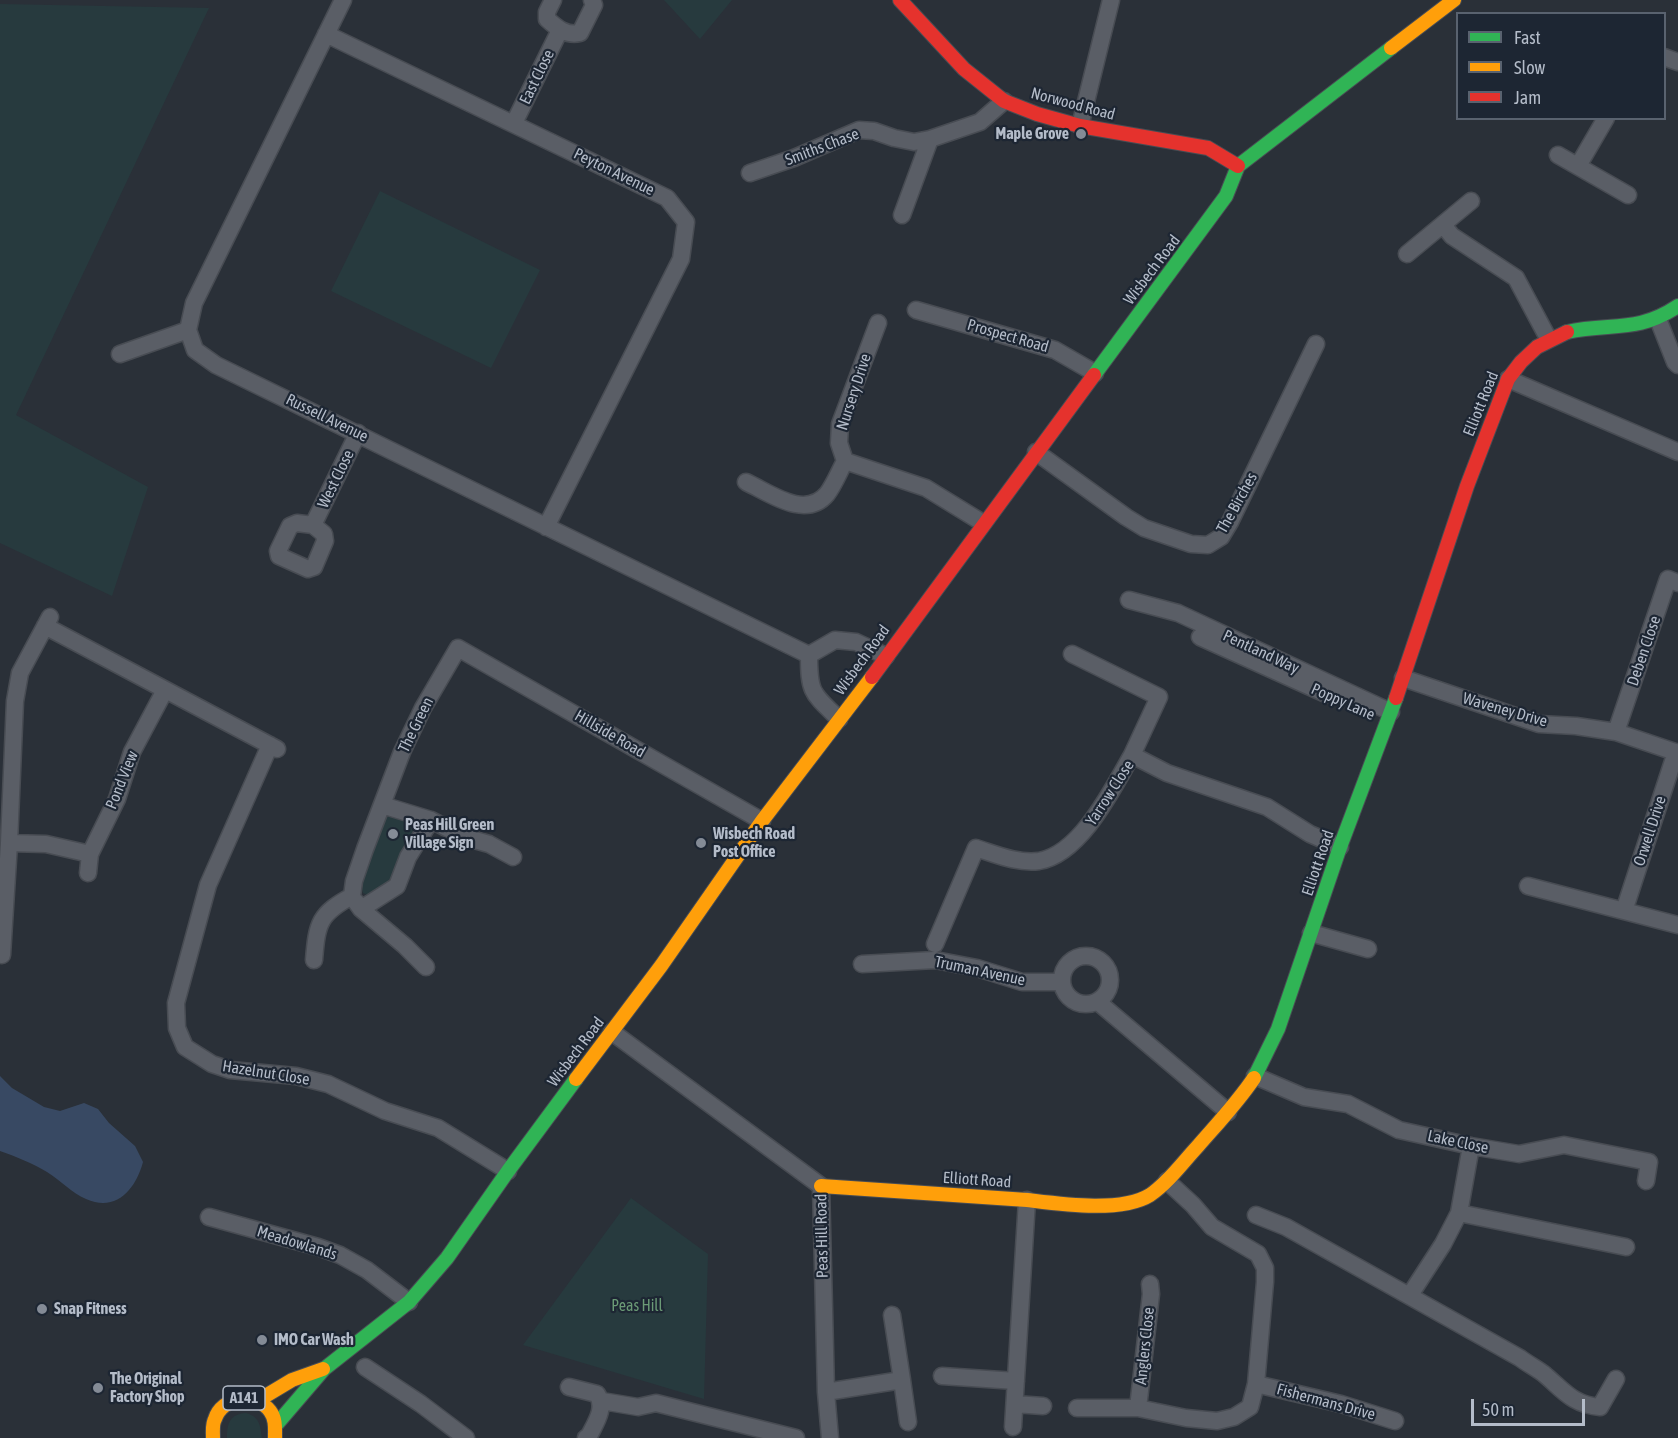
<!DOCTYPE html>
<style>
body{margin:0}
#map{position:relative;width:1678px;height:1438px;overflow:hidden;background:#2a3038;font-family:"Asap Condensed",sans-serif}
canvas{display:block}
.legend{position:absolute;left:1456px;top:12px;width:210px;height:108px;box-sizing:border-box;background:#1d2633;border:2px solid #59626f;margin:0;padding:8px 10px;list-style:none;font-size:18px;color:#b4bcc9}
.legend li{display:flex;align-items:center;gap:12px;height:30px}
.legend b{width:30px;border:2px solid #59626f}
.scale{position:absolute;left:1471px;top:1399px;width:114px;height:27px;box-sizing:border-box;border:3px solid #b4bcc9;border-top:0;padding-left:8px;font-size:18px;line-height:21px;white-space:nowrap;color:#b4bcc9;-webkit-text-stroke:4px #1d2633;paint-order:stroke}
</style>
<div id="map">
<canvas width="1678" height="1438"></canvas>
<ul class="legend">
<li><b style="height:8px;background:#30b455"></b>Fast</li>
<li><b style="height:8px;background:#ff9f0a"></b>Slow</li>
<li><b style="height:8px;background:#e5322d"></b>Jam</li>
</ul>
<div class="scale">50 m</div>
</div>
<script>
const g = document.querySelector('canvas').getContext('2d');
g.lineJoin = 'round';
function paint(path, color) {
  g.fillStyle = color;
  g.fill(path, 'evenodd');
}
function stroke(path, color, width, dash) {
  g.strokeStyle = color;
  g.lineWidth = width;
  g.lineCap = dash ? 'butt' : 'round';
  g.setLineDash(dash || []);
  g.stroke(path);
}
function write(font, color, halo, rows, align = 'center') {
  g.font = font + ' "Asap Condensed",sans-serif';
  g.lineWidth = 4.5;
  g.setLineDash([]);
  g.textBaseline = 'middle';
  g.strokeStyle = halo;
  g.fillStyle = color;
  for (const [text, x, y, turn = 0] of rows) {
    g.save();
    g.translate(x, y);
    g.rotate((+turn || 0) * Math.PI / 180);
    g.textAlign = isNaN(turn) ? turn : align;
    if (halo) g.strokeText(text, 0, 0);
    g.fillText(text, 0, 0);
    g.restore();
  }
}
paint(new Path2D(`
 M 664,0 L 732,0 L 700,39 Z
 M 0,4 L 209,8 L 16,415 L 148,487 L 112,596 L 0,543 Z
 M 380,191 L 540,270 L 491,368 L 331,291 Z
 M 393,816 L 420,824 L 390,882 L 368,895 L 363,893 L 361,884 L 382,822 L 387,817 Z
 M 631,1198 L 708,1254 L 704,1399 L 523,1345 Z
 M 246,1413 C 260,1417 260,1425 262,1438 L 227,1438 C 227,1423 230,1414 246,1413 Z`), '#273a3e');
paint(new Path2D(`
 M 0,1076 L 12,1088 L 44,1107 L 60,1111 L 84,1103 L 98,1109 L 109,1123 L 135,1146 L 143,1162 C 136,1188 117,1213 86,1199 C 72,1193 60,1180 47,1172 C 32,1163 17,1157 0,1151 Z`), '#384963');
const street = new Path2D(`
 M 343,0 L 194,303 L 188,330 L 195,350 L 216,365 L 809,655
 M 553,0 L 547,12 L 547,19 C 557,28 566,36 580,33 L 594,5 L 592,0
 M 326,34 L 667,198 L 686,222 L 681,259 L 546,527
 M 1664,57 L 1678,62
 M 514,123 L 560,30
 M 1080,126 L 1111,0
 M 1558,155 L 1628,195
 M 1578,166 L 1606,118
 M 750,173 L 794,158 L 859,130 L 874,131 L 894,138 L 914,142 L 930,139
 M 902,215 L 930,139 L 980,122 L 1004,101
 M 1443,225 L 1452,236 L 1516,278 L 1548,338
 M 1407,254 L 1471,201
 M 916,310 L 1055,350 L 1095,373
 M 1658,319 L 1675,362 L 1678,365
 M 120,354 L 188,330
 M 1508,379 L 1678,452
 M 1036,452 L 1126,517 L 1144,528 L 1191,544 L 1208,545 L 1221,537 L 1230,522 L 1316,344
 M 845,461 L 926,488 L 983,523
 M 746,482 C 770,493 805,520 827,494 C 834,485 839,472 845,461 L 839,443 L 840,424 L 878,323
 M 313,525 L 324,534 L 325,541 L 314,567 L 308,569 L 279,556 L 278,551 L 290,526 L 297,523 L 313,525 L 358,433
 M 1129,600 L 1178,613 L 1391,712
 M 45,626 L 277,749
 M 1200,637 L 1326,694
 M 1072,654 L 1159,697 L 1132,755
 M 1403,678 L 1539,724 L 1576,726 L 1616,732 L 1678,753
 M 839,719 C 812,693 809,693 809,655 L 835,640 L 856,642 L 886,656
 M 1616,732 L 1668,579 L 1678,583
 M 270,745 L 208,885 L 176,1003 L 177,1028 L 185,1047 L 212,1064 L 230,1070 L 296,1076 L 328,1084 L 385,1111 L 438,1128 L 508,1171
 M 382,805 L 431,820 L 464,837 L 489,844 L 513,857
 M 9,843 L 46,844 L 90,854
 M 88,873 L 90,854 L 117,799 L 132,752 L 165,690
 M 1528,886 L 1678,925
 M 356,902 L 361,909 L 405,946 L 426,967
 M 361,909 L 397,886 L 408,857 L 431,820
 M 1624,911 L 1676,752
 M 1311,933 L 1368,949
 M 935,944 L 976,848 C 995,854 1018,864 1039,861 C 1081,854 1113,788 1132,755 L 1167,773 L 1267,807 L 1310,834 L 1340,847
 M 2,955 L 9,843 L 15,701 L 20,673 L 50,617
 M1062 980a24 24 0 1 1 48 0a24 24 0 1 1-48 0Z
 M 314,960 C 317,923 319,914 352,896 L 354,881 L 365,849 L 402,752 L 423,708 L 458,648 L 762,821
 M 862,964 L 935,960 L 977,968 L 1022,982 L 1062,982
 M 1098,1002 L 1228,1112
 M 612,1032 L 821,1186 L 826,1392 L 830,1438
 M 1255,1076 L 1304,1097 L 1348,1104 L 1399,1130 L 1471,1146 L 1519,1154 L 1564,1145 L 1649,1162 L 1646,1181
 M 1167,1181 L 1193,1205 L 1212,1227 L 1258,1254 L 1265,1268 L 1265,1282 L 1256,1384 L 1341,1404 L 1395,1421
 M 1459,1213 L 1626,1247
 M 1256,1215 L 1286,1227 L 1520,1358 C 1528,1364 1536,1368 1544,1374 C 1563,1390 1573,1405 1600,1407 L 1616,1379
 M 209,1217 L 318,1247 L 340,1255 L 367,1270 L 409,1302
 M 1410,1295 L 1443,1244 L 1459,1213 L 1471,1146
 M 365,1367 L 421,1404 L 466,1438
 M 942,1376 L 1016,1381
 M 902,1380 L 908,1422
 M 569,1387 L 597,1394 C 606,1408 596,1422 589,1436 L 586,1438
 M 826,1392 L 902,1380 L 892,1315
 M 602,1401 L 638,1407 L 656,1403 L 796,1438
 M 1015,1404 L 1043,1406
 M 1077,1408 L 1138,1408 L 1186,1418 L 1217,1421 L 1234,1417 L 1250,1407 L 1256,1384
 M 1138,1408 L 1151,1294 L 1150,1284
 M 1013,1427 L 1027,1200`);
const fast = new Path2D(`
 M 1567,332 C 1611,322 1636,334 1678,306
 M 1094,375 L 1226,196 L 1238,166 L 1391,48
 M 1254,1078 L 1278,1029 L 1340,847 L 1396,698
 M 276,1425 L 324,1369 L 409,1302 L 447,1258 L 508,1171 L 576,1079`);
const slow = new Path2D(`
 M 1391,48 L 1454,0
 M 576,1079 L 661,966 L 762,821 L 872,677
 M 821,1186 L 1027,1200 C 1060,1204 1121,1213 1150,1195 C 1169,1182 1183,1162 1198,1146 C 1218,1123 1238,1102 1254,1078
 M 257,1401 L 292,1380 L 323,1369
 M 213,1438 C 213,1432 212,1424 215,1419 C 222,1397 255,1391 270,1411 C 276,1419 275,1428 275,1438`);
const jam = new Path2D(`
 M 900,0 L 964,69 L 1004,101 L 1037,114 L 1080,126 L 1208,148 L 1238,166
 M 872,677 L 1094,375
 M 1396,698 L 1467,486 L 1508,379 L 1521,362 L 1537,347 L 1567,332`);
stroke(street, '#484c53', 19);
stroke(fast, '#484c53', 16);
stroke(slow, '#484c53', 16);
stroke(jam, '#484c53', 16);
stroke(street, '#5a5e66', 16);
stroke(fast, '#30b455', 14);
stroke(slow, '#ff9f0a', 14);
stroke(jam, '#e5322d', 14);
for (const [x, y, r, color] of [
 [1081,134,6,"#848b96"],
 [393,834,6,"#848b96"],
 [701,843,6,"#848b96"],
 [42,1309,6,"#848b96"],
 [262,1340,6,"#848b96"],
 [98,1388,6,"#848b96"]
]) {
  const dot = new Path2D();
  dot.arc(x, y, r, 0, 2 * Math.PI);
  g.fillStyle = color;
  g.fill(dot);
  stroke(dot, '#1d2633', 2);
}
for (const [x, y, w] of [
 [244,1398,42]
]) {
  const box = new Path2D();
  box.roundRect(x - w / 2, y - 12, w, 24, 4.5);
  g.fillStyle = '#1d2633';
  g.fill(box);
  stroke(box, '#b4bcc9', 1.5);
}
write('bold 15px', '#b4bcc9', null, [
 ["A141",244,1398]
]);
write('16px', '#b4bcc9', '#1d2633', [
 ["East Close",537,77,-64],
 ["Norwood Road",1073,104,15],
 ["Smiths Chase",822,147,-21],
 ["Peyton Avenue",614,172,26],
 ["Wisbech Road",1152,270,-53],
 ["Prospect Road",1008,336,16],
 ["Nursery Drive",854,392,-72],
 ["Elliott Road",1481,404,-68],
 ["Russell Avenue",327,418,26],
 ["West Close",336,479,-64],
 ["The Birches",1237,503,-61],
 ["Deben Close",1644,651,-71],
 ["Pentland Way",1261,652,25],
 ["Wisbech Road",862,660,-54],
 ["Poppy Lane",1343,702,24],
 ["Waveney Drive",1505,710,16],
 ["The Green",416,725,-64],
 ["Hillside Road",610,734,30],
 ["Pond View",122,780,-68],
 ["Yarrow Close",1110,793,-57],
 ["Orwell Drive",1650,831,-72],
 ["Elliott Road",1318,863,-71],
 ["Truman Avenue",980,971,12],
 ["Wisbech Road",576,1052,-53],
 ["Hazelnut Close",266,1073,9],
 ["Lake Close",1458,1142,12],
 ["Elliott Road",977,1180,4],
 ["Peas Hill Road",822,1236,-91],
 ["Meadowlands",297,1243,17],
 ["Anglers Close",1145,1346,-84],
 ["Fishermans Drive",1326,1402,15]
]);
write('bold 16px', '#b4bcc9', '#1d2633', [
 ["Maple Grove",1069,134,"right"],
 ["Peas Hill Green",405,825],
 ["Village Sign",405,843],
 ["Wisbech Road",713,834],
 ["Post Office",713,852],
 ["Snap Fitness",54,1309],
 ["IMO Car Wash",274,1340],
 ["The Original",110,1379],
 ["Factory Shop",110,1397]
], 'left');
write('16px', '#6b9a76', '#1d2633', [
 ["Peas Hill",637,1306]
]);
</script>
